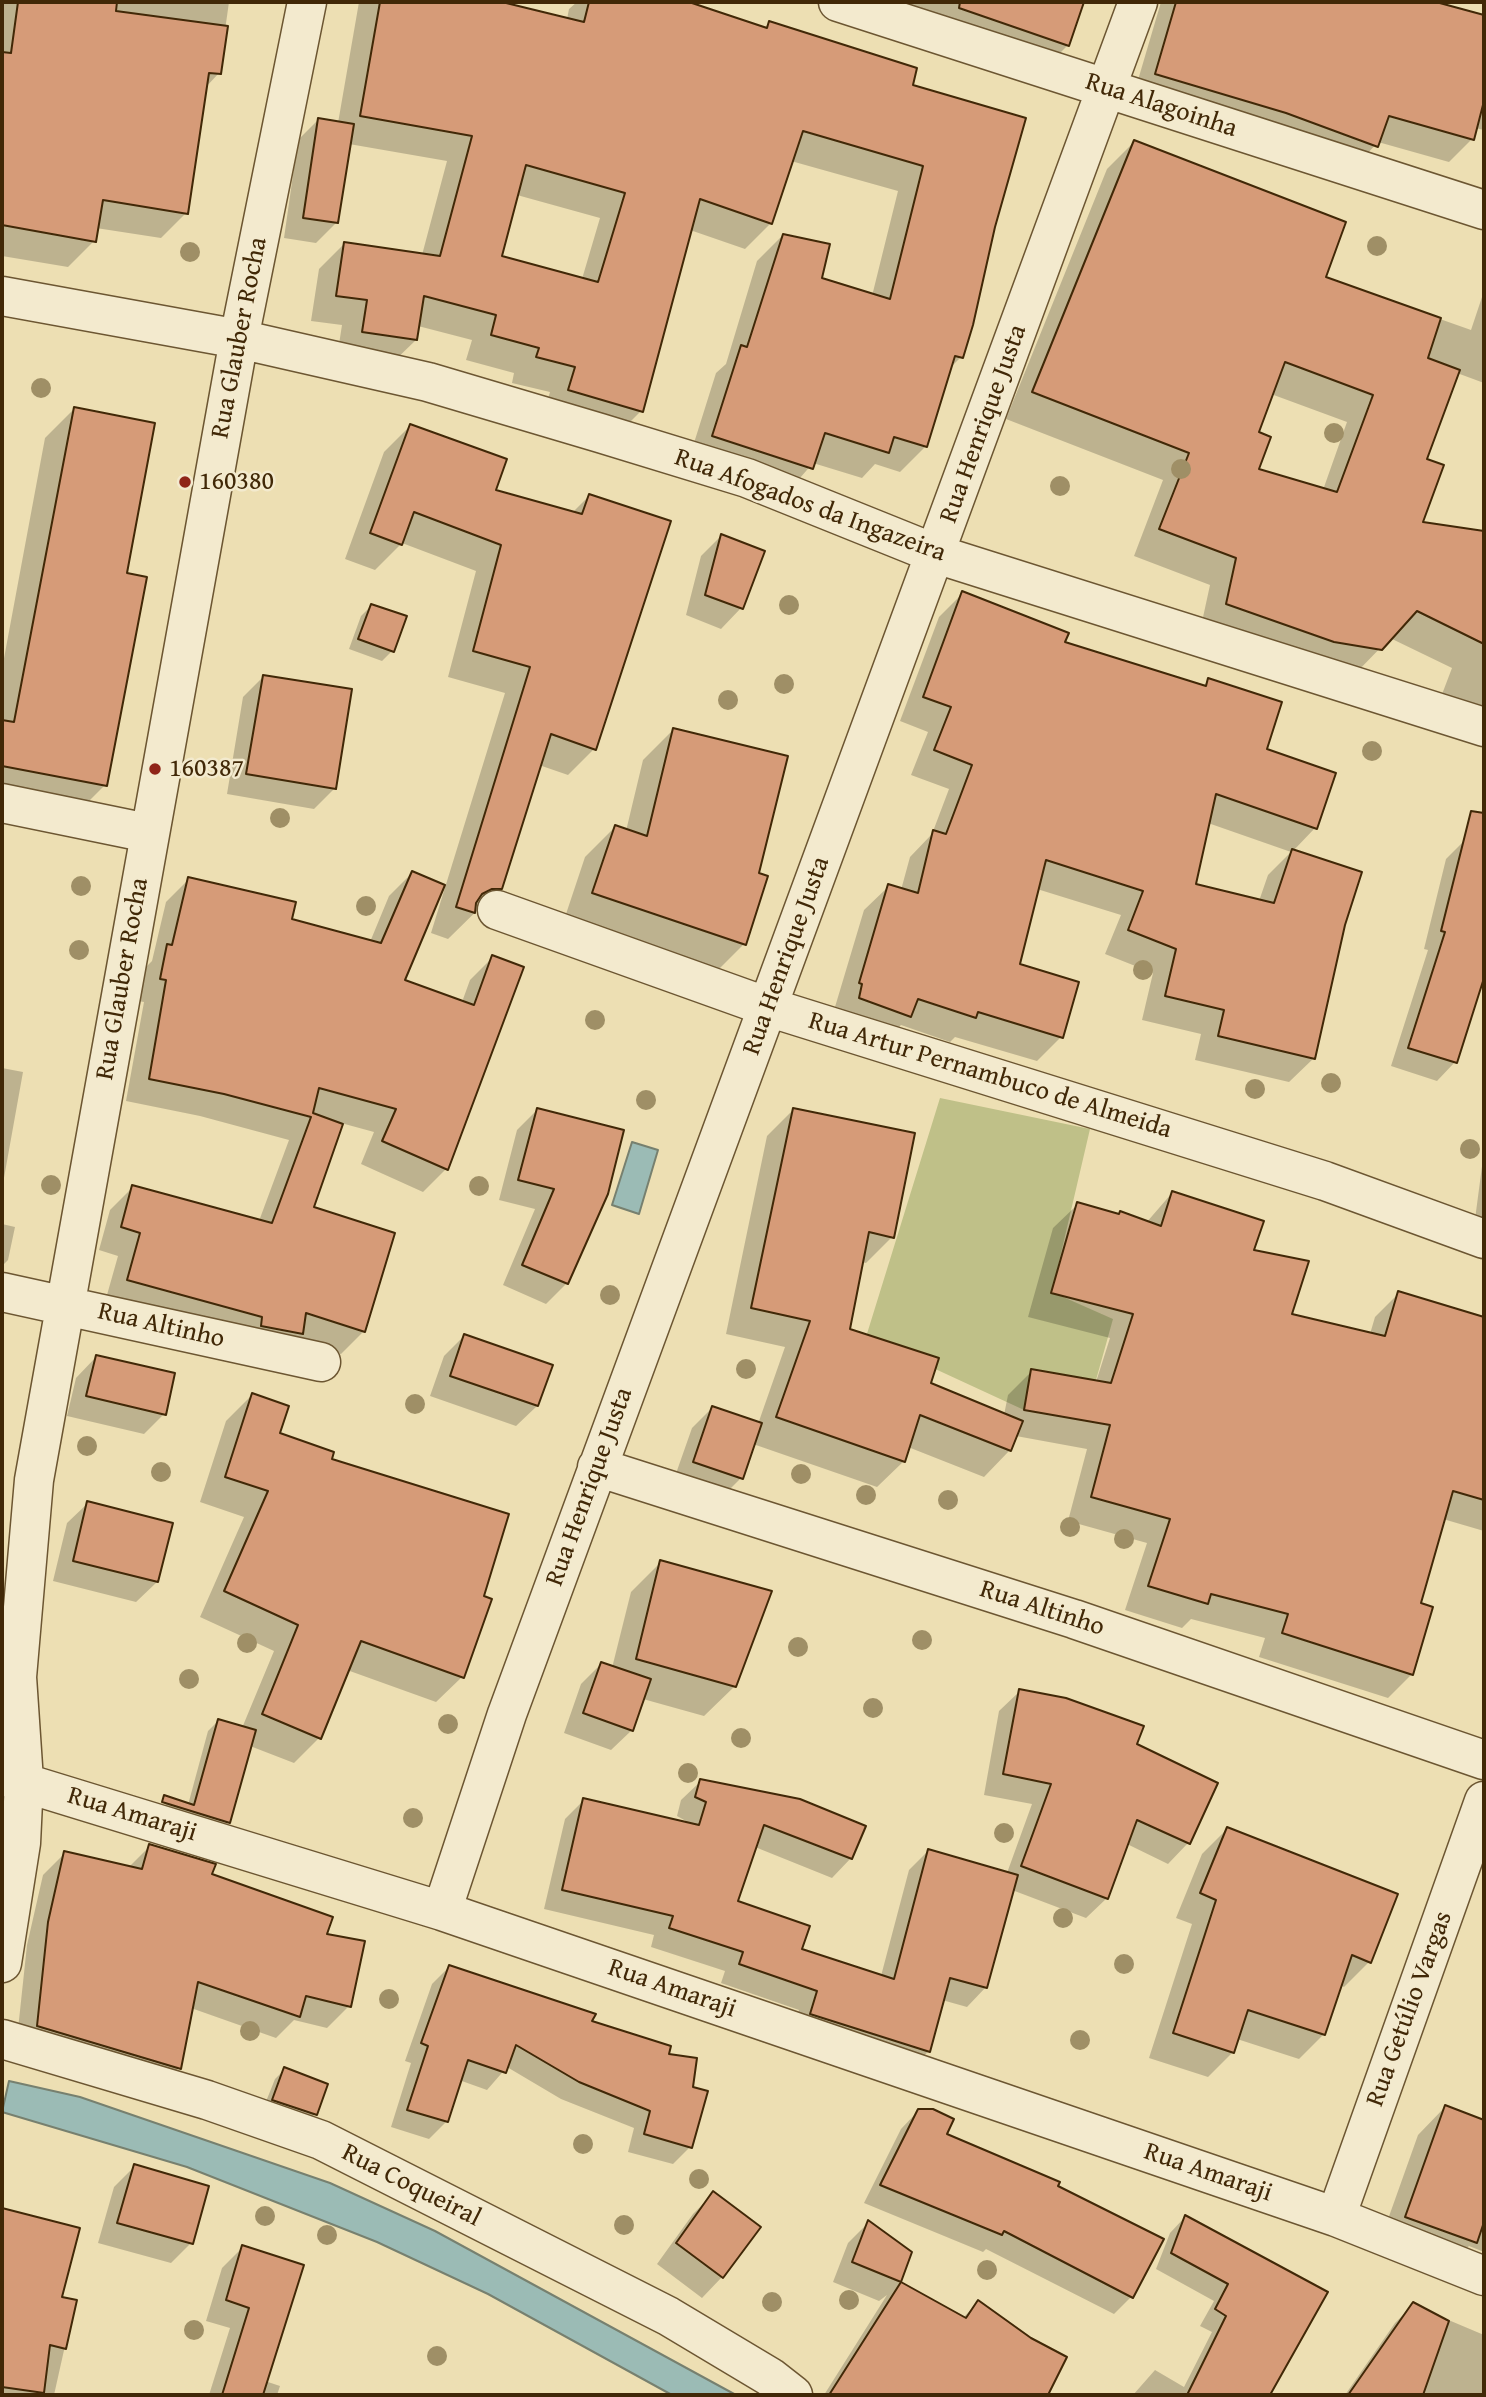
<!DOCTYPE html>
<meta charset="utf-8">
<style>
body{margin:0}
#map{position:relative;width:1486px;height:2397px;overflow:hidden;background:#eddfb3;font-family:"Gentium Book Plus",serif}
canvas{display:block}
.frame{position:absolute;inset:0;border:4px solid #412807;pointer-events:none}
</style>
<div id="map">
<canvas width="1486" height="2397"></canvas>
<div class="frame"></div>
</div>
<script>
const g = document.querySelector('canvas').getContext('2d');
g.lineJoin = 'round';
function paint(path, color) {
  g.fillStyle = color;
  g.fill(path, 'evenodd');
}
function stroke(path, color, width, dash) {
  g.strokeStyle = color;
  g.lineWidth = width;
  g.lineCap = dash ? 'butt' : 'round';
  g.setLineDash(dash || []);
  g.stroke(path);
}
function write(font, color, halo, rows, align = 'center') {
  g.font = font + ' "Gentium Book Plus",serif';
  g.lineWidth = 5;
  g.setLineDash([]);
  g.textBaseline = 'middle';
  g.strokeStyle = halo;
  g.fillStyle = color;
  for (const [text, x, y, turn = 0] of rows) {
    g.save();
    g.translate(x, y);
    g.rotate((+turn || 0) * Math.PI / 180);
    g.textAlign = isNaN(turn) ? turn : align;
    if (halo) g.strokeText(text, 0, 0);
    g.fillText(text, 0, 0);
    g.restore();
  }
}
paint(new Path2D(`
 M 940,1098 L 1090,1129 L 1052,1292 L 1113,1319 L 1096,1380 L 1032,1369 L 1024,1410 L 866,1337 Z`), '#bfc088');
const water = new Path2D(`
 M 632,1142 L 658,1150 L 639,1214 L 612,1205 Z
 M 9,2081 L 80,2097 L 330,2183 L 435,2231 L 736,2395 L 672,2395 L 488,2294 L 377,2242 L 187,2167 L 2,2112 Z`);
paint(water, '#9bbbb5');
stroke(water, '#77806f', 2);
paint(new Path2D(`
 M 2,2 L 229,2 L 219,73 L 205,88 L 186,213 L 161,238 L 96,228 L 94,241 L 68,267 L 2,256 Z
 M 359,2 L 494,2 L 567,19 L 569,9 L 577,2 L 661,2 L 763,29 L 769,23 L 911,86 L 993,227 L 961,357 L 949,369 L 926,446 L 900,472 L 875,464 L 862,478 L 813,463 L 786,494 L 688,462 L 716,373 L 726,364 L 757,261 L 783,235 L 820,279 L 872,296 L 898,191 L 791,161 L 771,223 L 745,249 L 690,230 L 641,411 L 615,437 L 543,416 L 550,392 L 512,383 L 514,373 L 466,360 L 472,340 L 418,326 L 416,340 L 390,365 L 337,357 L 342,325 L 311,321 L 319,269 L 345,243 L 422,255 L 447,161 L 349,144 L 337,222 L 316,243 L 284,238 L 298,140 L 318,120 L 338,123 ZM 517,195 L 600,218 L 582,279 L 500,258 Z
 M 847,2 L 1082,2 L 1068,45 L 1034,79 Z
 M 1161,2 L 1429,2 L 1484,17 L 1484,130 L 1475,128 L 1472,139 L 1449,162 L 1378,142 L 1353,169 L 1133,97 Z
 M 1134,142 L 1324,278 L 1471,330 L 1484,291 L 1484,383 L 1457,373 L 1425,460 L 1421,523 L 1484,533 L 1484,728 L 1436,710 L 1452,668 L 1390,638 L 1353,676 L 1200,631 L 1210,585 L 1134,556 L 1163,480 L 1006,419 L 1107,169 ZM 1271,394 L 1347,422 L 1323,490 L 1257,470 L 1257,433 Z
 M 74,409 L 124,574 L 105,785 L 76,814 L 2,800 L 2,669 L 45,438 Z
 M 410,426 L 494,492 L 572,513 L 589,496 L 594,749 L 568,775 L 539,765 L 500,888 L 448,939 L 431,933 L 505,693 L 448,677 L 476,571 L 402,543 L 375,570 L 345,559 L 384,452 Z
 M 721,536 L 763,552 L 741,608 L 721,629 L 686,615 L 701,556 Z
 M 963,593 L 1063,643 L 1203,686 L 1209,680 L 1265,751 L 1315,828 L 1293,851 L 1344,925 L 1314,1058 L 1289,1082 L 1195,1060 L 1201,1034 L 1142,1020 L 1153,973 L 1105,954 L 1121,915 L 1037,889 L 1018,966 L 1061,1037 L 1037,1061 L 955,1037 L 950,1042 L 901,1025 L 886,1040 L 836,1022 L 839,1008 L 835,1007 L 864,910 L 889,886 L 901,890 L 910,857 L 932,834 L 949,789 L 911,775 L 928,732 L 900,721 L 939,617 ZM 1208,823 L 1291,852 L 1268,875 L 1259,901 L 1194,886 Z
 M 371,606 L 392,651 L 382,661 L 349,649 L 361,616 Z
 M 263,677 L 334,789 L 314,809 L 227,794 L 243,697 Z
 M 673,730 L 757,874 L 744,944 L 714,974 L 563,923 L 585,857 L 615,827 L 626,831 L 643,760 Z
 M 1464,841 L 1484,846 L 1484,972 L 1455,1062 L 1437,1081 L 1391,1066 L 1428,950 L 1424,949 L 1446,859 Z
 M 412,873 L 402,981 L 462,1002 L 470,980 L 493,957 L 446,1169 L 423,1192 L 361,1164 L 374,1132 L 341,1123 L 312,1209 L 364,1331 L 341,1354 L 295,1340 L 105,1302 L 118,1256 L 99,1250 L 110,1210 L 133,1187 L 259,1221 L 289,1140 L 200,1116 L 126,1101 L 144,1002 L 138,1001 L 144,969 L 152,961 L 166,902 L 189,879 L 290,921 L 370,942 L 389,896 Z
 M 2,1068 L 23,1072 L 2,1189 Z
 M 537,1110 L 622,1131 L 567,1283 L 546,1304 L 503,1285 L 535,1209 L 499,1200 L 517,1130 Z
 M 793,1110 L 892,1237 L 866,1263 L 861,1262 L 848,1330 L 929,1384 L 1004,1415 L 1008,1395 L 1032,1371 L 1096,1382 L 1110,1338 L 1028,1317 L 1053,1228 L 1078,1204 L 1146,1223 L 1172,1193 L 1252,1251 L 1290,1315 L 1370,1334 L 1375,1317 L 1399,1293 L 1484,1324 L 1484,1531 L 1443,1519 L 1419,1604 L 1412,1674 L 1388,1698 L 1259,1657 L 1265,1638 L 1191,1619 L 1182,1628 L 1125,1610 L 1147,1543 L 1068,1521 L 1087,1449 L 1016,1436 L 1010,1450 L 984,1477 L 908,1447 L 904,1461 L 877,1487 L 753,1444 L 741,1478 L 721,1498 L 673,1482 L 692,1428 L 712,1408 L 758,1424 L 785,1347 L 726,1334 L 767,1136 Z
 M 1484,1151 L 1484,1228 L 1474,1227 Z
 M 2,1224 L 15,1227 L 8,1260 L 2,1266 Z
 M 464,1336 L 537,1406 L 516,1426 L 430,1396 L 444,1356 Z
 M 96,1357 L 164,1414 L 144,1434 L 67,1416 L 76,1378 Z
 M 252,1395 L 278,1435 L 329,1460 L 481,1597 L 462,1677 L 436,1702 L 347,1670 L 319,1738 L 294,1763 L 250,1746 L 229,1822 L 219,1832 L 161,1809 L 171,1799 L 188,1805 L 208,1731 L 218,1721 L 242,1728 L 274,1651 L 200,1617 L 244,1517 L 200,1502 L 226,1421 Z
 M 88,1503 L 157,1582 L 136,1602 L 53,1581 L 67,1523 Z
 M 661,1562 L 735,1686 L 704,1716 L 643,1699 L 632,1730 L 611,1750 L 564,1733 L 581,1684 L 601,1664 L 612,1668 L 631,1592 Z
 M 1020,1691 L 1216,1784 L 1188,1843 L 1168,1864 L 1127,1844 L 1107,1898 L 1086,1918 L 1012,1890 L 986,1987 L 967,2007 L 942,2000 L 929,2051 L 909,2070 L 792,2033 L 799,2010 L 721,1983 L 725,1971 L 651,1947 L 654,1935 L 544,1909 L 565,1819 L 584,1800 L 693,1825 L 677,1816 L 681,1800 L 701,1781 L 851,1858 L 832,1878 L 755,1847 L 736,1902 L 800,1950 L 881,1976 L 909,1870 L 928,1851 L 1007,1873 L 1032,1804 L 984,1795 L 999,1711 Z
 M 1227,1829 L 1369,1962 L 1344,1987 L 1340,1985 L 1324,2034 L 1299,2059 L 1237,2039 L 1233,2052 L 1208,2077 L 1149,2058 L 1192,1924 L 1176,1918 L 1202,1854 Z
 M 150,1846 L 325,1935 L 349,2006 L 327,2028 L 294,2020 L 276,2038 L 191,2008 L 179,2068 L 157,2090 L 16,2048 L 27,1945 L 43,1875 L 65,1853 L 129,1867 Z
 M 449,1967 L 666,2056 L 691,2088 L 690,2147 L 673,2164 L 628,2152 L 634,2128 L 561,2099 L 507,2067 L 487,2090 L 459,2080 L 446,2122 L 429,2139 L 391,2127 L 411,2063 L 405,2061 L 432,1984 Z
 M 285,2069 L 315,2114 L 305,2124 L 263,2109 L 275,2079 Z
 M 1445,2107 L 1484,2122 L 1484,2252 L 1469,2246 L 1449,2265 L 1382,2236 L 1418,2135 Z
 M 919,2110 L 945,2135 L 1056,2187 L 1132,2296 L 1114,2314 L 986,2249 L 983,2252 L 864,2203 L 901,2129 Z
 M 135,2166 L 191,2243 L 171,2263 L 98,2243 L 114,2187 Z
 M 713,2194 L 722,2277 L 702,2298 L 657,2264 L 693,2214 Z
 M 4,2210 L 60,2298 L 75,2301 L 54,2395 L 2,2395 Z
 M 1185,2217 L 1325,2293 L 1268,2395 L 1133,2395 L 1155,2370 L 1184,2387 L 1212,2332 L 1200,2326 L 1214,2301 L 1156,2269 L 1170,2233 Z
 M 868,2223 L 910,2253 L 898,2282 L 963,2318 L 978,2302 L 1030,2340 L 1065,2358 L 1046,2395 L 824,2395 L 887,2295 L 879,2301 L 833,2282 L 848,2243 Z
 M 243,2247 L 265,2381 L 280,2386 L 277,2395 L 209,2395 L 230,2328 L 206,2321 L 222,2268 Z
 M 1413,2305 L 1484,2335 L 1484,2395 L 1345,2395 L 1395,2323 Z`), '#0003');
const building = new Path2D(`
 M 18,2 L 117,2 L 116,11 L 228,26 L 221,74 L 209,73 L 188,214 L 103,200 L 96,242 L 2,225 L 2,52 L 11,53 Z
 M 380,2 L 502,2 L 584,22 L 589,2 L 689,2 L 767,28 L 769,21 L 917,68 L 913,85 L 1026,118 L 995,227 L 973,325 L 963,358 L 955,356 L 927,447 L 894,437 L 889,453 L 825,433 L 813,469 L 712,436 L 741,345 L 747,347 L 783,234 L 830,244 L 822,278 L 890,299 L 923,166 L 803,131 L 772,224 L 700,199 L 643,412 L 568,390 L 575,367 L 536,357 L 539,348 L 491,335 L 496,315 L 424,296 L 417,340 L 362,332 L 367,300 L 336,296 L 344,242 L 440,256 L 472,136 L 360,116 ZM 526,165 L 625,193 L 598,282 L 502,256 Z
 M 960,2 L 1084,2 L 1069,46 L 959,8 Z
 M 1176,2 L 1436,2 L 1484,15 L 1484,101 L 1474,140 L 1389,116 L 1378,147 L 1286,113 L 1155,74 Z
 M 318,118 L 354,124 L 338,223 L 303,218 Z
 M 1134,140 L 1346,222 L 1326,277 L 1441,318 L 1428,358 L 1460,370 L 1427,459 L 1444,465 L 1423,522 L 1484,531 L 1484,644 L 1417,611 L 1382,650 L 1334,642 L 1226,604 L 1236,558 L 1159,529 L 1189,453 L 1032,392 ZM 1285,362 L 1373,395 L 1337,492 L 1259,469 L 1271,437 L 1259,432 Z
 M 74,407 L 155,423 L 127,573 L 147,577 L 107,786 L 2,766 L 2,720 L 14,722 Z
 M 410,424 L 507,459 L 496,490 L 582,514 L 589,494 L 671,521 L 596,750 L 551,734 L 502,889 L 492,889 L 482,894 L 476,903 L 475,913 L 456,907 L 530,667 L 473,651 L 501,545 L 414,512 L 402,545 L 370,533 Z
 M 721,534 L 765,551 L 743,609 L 705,595 Z
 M 962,591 L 1069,633 L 1065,642 L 1206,686 L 1208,678 L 1282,702 L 1267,749 L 1336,773 L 1317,829 L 1216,794 L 1196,884 L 1274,903 L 1292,849 L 1362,872 L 1345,925 L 1315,1059 L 1218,1036 L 1224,1010 L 1165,996 L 1176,949 L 1128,930 L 1143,891 L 1046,860 L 1020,964 L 1079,982 L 1063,1038 L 978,1012 L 976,1018 L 918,999 L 911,1017 L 859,998 L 862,984 L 859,983 L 888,884 L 918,893 L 933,830 L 946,834 L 972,765 L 934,750 L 951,707 L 923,697 Z
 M 371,604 L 407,616 L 394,652 L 358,639 Z
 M 263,675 L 352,689 L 336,789 L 246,774 Z
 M 673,728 L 788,756 L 759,873 L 768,876 L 746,945 L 592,893 L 615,825 L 647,836 Z
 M 1471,811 L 1484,813 L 1484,978 L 1457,1063 L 1408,1048 L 1445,932 L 1441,931 Z
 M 412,871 L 445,885 L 405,980 L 474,1005 L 492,955 L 524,967 L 448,1170 L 382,1141 L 396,1109 L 319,1088 L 313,1113 L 343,1124 L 314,1207 L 395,1233 L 365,1332 L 306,1313 L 303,1334 L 261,1326 L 262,1317 L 127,1280 L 140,1233 L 121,1227 L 132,1185 L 272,1223 L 311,1117 L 224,1094 L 149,1079 L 166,980 L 160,979 L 167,944 L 172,945 L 188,877 L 296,902 L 292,919 L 381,943 Z
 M 537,1108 L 624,1130 L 608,1194 L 568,1284 L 522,1265 L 554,1189 L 518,1180 Z
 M 793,1108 L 915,1133 L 894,1238 L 869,1232 L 850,1329 L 939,1358 L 931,1383 L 1023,1421 L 1011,1451 L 920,1415 L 905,1462 L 776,1417 L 810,1321 L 751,1308 Z
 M 1172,1191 L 1264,1221 L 1254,1250 L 1309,1261 L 1292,1314 L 1385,1336 L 1398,1291 L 1484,1317 L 1484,1500 L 1453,1491 L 1421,1603 L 1433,1607 L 1413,1675 L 1282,1633 L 1288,1614 L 1211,1594 L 1208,1604 L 1148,1586 L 1170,1519 L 1091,1497 L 1110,1425 L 1024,1410 L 1031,1369 L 1111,1383 L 1133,1314 L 1051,1293 L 1077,1202 L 1119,1214 L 1120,1211 L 1161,1226 Z
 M 464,1334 L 553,1365 L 538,1406 L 450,1376 Z
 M 96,1355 L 175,1373 L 166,1415 L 86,1396 Z
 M 252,1393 L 289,1406 L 280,1433 L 334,1452 L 332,1459 L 509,1514 L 484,1596 L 492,1599 L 464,1678 L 361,1641 L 321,1739 L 262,1714 L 298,1625 L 224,1591 L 268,1491 L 225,1477 Z
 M 712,1406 L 762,1423 L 743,1479 L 693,1462 Z
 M 87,1501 L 173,1523 L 158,1582 L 73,1561 Z
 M 660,1560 L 772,1591 L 736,1687 L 636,1659 Z
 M 601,1662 L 651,1679 L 633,1731 L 583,1713 Z
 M 1019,1689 L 1066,1698 L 1144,1726 L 1137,1744 L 1218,1783 L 1190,1844 L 1137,1820 L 1108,1899 L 1021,1866 L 1051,1784 L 1003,1774 Z
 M 218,1719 L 256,1730 L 230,1823 L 162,1802 L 164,1795 L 194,1805 Z
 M 700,1779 L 800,1799 L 866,1826 L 852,1859 L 764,1825 L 738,1901 L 810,1926 L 802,1949 L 894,1979 L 928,1849 L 1018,1875 L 987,1988 L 950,1978 L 930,2052 L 810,2014 L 817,1991 L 739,1964 L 743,1952 L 669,1928 L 673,1916 L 562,1890 L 583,1798 L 699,1825 L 706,1802 L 695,1797 Z
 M 1227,1827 L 1398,1894 L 1371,1963 L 1352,1955 L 1325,2035 L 1248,2010 L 1234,2053 L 1173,2033 L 1216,1900 L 1200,1893 Z
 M 149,1844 L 216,1864 L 212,1874 L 333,1917 L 327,1934 L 365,1941 L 351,2007 L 306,1996 L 300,2017 L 198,1982 L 181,2069 L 37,2026 L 48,1922 L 64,1851 L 142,1869 Z
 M 449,1965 L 596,2014 L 592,2021 L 671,2046 L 669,2054 L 697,2058 L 693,2087 L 708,2091 L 692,2148 L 644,2134 L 650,2111 L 579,2082 L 516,2045 L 506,2073 L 468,2060 L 448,2122 L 407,2110 L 428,2046 L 421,2043 Z
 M 284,2067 L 328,2084 L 317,2115 L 272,2100 Z
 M 1445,2105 L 1484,2120 L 1484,2222 L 1477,2243 L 1405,2217 Z
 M 918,2109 L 933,2109 L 954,2119 L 947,2134 L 1060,2182 L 1058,2186 L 1164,2239 L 1133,2298 L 1004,2231 L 1002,2235 L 880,2185 Z
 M 134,2164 L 209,2186 L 193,2244 L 117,2223 Z
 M 713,2191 L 761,2227 L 723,2278 L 676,2243 Z
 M 2,2208 L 80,2228 L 62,2297 L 77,2300 L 66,2349 L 50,2345 L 44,2393 L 2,2387 Z
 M 1185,2215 L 1328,2292 L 1270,2395 L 1187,2395 L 1226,2316 L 1215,2309 L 1228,2284 L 1171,2253 Z
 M 868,2220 L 912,2252 L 901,2282 L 852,2262 Z
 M 242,2245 L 304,2265 L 263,2395 L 222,2395 L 249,2308 L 226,2300 Z
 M 901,2282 L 966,2318 L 978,2300 L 1031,2338 L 1067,2357 L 1048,2395 L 829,2395 Z
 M 1413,2302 L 1449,2321 L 1423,2395 L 1348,2395 Z`);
paint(building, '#d69b78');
stroke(building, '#412807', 2);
const minor = new Path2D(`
 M 838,2 L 1484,210
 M 2,296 L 239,339 L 428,382 L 600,433 L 747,478 L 936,554 L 1484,727
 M 2,803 L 148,833
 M 497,910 L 768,1007 L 1325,1181 L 1484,1239
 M 2,1292 L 321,1362
 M 597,1467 L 1074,1619 L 1484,1760
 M 2,1776 L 442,1911 L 1336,2217 L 1484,2276
 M 442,1911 L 507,1714 L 1138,2
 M 2,1963 L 21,1843 L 24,1781 L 17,1677 L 34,1480 L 239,339 L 307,2
 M 2,2039 L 207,2100 L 321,2140 L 668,2316 L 770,2377 L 793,2395
 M 1336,2217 L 1484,1801`);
stroke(minor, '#6c5632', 41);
stroke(minor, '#f3eace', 38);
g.fillStyle = '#9f8f66';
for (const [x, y] of [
 [1377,246],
 [190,252],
 [41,388],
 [1334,433],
 [1181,469],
 [1060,486],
 [789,605],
 [784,684],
 [728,700],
 [1372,751],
 [280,818],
 [81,886],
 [366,906],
 [79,950],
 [1143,970],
 [595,1020],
 [1331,1083],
 [1255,1089],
 [646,1100],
 [1470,1149],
 [51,1185],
 [479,1186],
 [610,1295],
 [746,1369],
 [415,1404],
 [87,1446],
 [161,1472],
 [801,1474],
 [866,1495],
 [948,1500],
 [1070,1527],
 [1124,1539],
 [922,1640],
 [247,1643],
 [798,1647],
 [189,1679],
 [873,1708],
 [448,1724],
 [741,1738],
 [688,1773],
 [413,1818],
 [1004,1833],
 [1063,1918],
 [1124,1964],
 [389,1999],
 [250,2031],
 [1080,2040],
 [583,2144],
 [699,2179],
 [265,2216],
 [624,2225],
 [327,2235],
 [987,2270],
 [849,2300],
 [772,2302],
 [194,2330],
 [437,2356]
]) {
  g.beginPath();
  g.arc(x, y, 10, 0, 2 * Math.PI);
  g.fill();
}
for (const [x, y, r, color] of [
 [185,482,7,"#8f2418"],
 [155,769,7,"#8f2418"]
]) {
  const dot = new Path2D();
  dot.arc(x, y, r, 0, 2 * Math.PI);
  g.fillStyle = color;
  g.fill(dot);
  stroke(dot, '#f3eace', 2.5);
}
write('26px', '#412807', '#f3eace', [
 ["Rua Alagoinha",1161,106,18],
 ["Rua Glauber Rocha",240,338,-79],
 ["Rua Henrique Justa",984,424,-70],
 ["Rua Afogados da Ingazeira",810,506,20],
 ["Rua Henrique Justa",787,956,-70],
 ["Rua Glauber Rocha",123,979,-80],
 ["Rua Artur Pernambuco de Almeida",990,1076,17],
 ["Rua Altinho",161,1326,13],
 ["Rua Henrique Justa",590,1487,-70],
 ["Rua Altinho",1042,1609,18],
 ["Rua Amaraji",132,1815,17],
 ["Rua Amaraji",672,1989,19],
 ["Rua Getúlio Vargas",1410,2009,-70],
 ["Rua Amaraji",1208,2173,19],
 ["Rua Coqueiral",411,2186,27]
]);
write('26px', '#412807', '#f3eace', [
 ["160380",199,482],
 ["160387",169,769]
], 'left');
</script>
